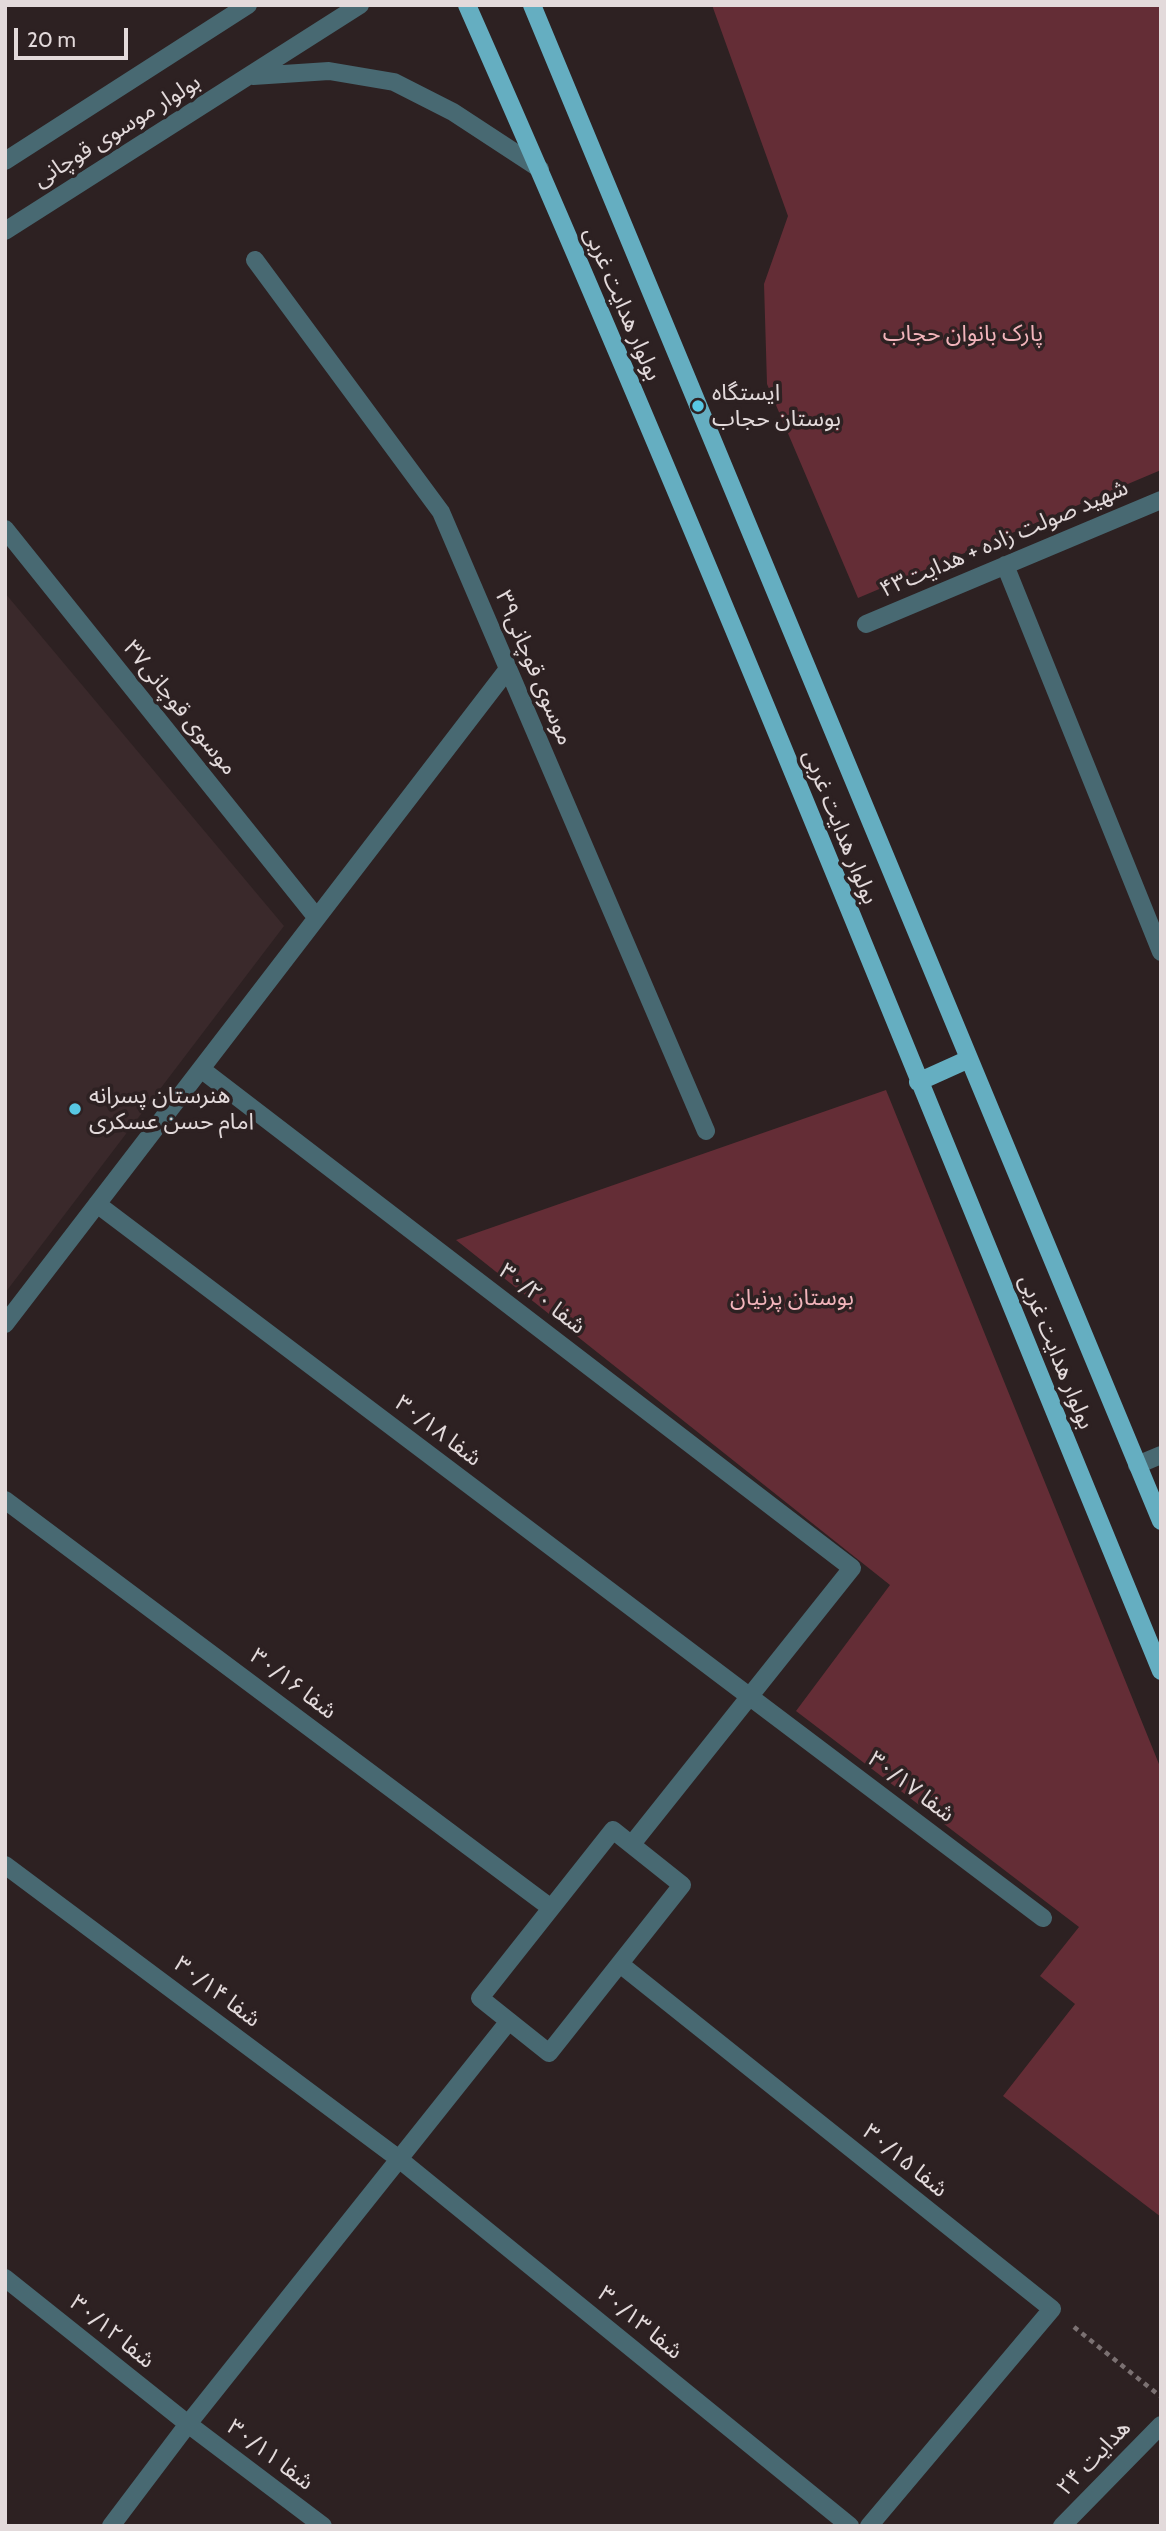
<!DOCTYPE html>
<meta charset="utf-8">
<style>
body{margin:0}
#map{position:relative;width:1166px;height:2531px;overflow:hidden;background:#2d2122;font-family:Cabin,sans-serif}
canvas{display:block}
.frame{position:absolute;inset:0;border:7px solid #e3dadb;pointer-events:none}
.scale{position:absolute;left:14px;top:28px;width:114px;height:32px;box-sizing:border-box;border:4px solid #e3dadb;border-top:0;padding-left:9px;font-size:21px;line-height:24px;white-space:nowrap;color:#e3dadb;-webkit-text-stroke:5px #2d2122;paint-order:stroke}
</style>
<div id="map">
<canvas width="1166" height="2531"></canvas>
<div class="frame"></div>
<div class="scale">20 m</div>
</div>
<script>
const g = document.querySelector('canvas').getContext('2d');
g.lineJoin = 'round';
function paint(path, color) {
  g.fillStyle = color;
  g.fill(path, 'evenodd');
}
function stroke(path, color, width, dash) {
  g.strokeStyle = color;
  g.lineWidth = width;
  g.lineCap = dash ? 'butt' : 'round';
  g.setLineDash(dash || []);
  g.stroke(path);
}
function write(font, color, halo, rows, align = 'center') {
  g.font = font + ' Cabin,"Noto Sans Arabic",sans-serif';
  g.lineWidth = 7;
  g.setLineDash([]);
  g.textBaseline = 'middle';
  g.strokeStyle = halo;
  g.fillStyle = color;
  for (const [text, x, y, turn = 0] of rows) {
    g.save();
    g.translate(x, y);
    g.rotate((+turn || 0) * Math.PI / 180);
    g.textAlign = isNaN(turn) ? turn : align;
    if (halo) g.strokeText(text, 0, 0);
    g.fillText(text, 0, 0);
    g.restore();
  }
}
paint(new Path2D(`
 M 5,593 L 284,926 L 5,1293 Z`), '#3a292b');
paint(new Path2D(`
 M 712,5 L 1161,5 L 1161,470 L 858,598 L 767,384 L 764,284 L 788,216 Z
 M 886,1090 L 1161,1769 L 1161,2217 L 1003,2096 L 1075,2004 L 1040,1976 L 1079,1927 L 796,1711 L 890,1585 L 456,1240 Z`), '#642d36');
stroke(new Path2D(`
 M 1074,2327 L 1160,2396`), '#7b7172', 4.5, [5, 5]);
stroke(new Path2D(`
 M 253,76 L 329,71 L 394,82 L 453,112 L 540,169
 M 5,161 L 248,5
 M 5,231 L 360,5
 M 255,260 L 441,512 L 706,1131
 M 5,529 L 317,918
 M 1005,565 L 1161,952
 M 866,624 L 1161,500
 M 201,1069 L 852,1568 L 632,1844
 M 97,1204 L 1043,1918
 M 5,1324 L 508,669
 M 1137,1465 L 1161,1455
 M 5,1500 L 551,1908
 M 613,1830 L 682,1885 L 549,2053 L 480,1998 Z
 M 5,1865 L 399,2159 L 850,2526
 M 620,1964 L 1052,2309 L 869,2526
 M 5,2278 L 188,2424 L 323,2526
 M 111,2526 L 188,2424 L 509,2021
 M 1062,2526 L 1161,2425`), '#486972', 18);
stroke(new Path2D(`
 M 467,5 C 710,555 932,1115 1161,1671
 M 532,5 L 1161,1521
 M 918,1082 L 969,1059`), '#65aec1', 18);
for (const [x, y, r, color] of [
 [698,406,7,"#58c8e4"],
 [75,1109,7,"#58c8e4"]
]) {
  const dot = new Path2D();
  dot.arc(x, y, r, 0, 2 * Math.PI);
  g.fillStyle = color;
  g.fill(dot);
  stroke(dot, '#2d2122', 2.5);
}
write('23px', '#e3dadb', '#2d2122', [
 ["بولوار موسوی قوچانی",117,131,-32],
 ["بولوار هدایت غربی",622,304,67],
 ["شهید صولت زاده + هدایت۴۳",1004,539,-23],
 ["موسوی قوچانی۳۹",534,668,67],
 ["موسوی قوچانی۳۷",180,708,51],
 ["بولوار هدایت غربی",840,827,68],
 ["شفا ۳۰/۲۰",542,1299,37],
 ["بولوار هدایت غربی",1056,1352,68],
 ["شفا ۳۰/۱۸",438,1431,37],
 ["شفا ۳۰/۱۶",293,1684,37],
 ["شفا ۳۰/۱۷",911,1787,37],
 ["شفا ۳۰/۱۴",217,1992,37],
 ["شفا ۳۰/۱۵",905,2161,39],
 ["شفا ۳۰/۱۳",640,2323,39],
 ["شفا ۳۰/۱۲",112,2332,39],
 ["شفا ۳۰/۱۱",270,2455,37],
 ["هدایت ۲۴",1094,2458,-46]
]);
write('23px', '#f2b4bb', '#2d2122', [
 ["پارک بانوان حجاب",963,334],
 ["بوستان پرنیان",792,1298]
]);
write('23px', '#e3dadb', '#2d2122', [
 ["ایستگاه",712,393],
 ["بوستان حجاب",712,419],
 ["هنرستان پسرانه",89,1096],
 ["امام حسن عسکری",89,1122]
], 'left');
</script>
